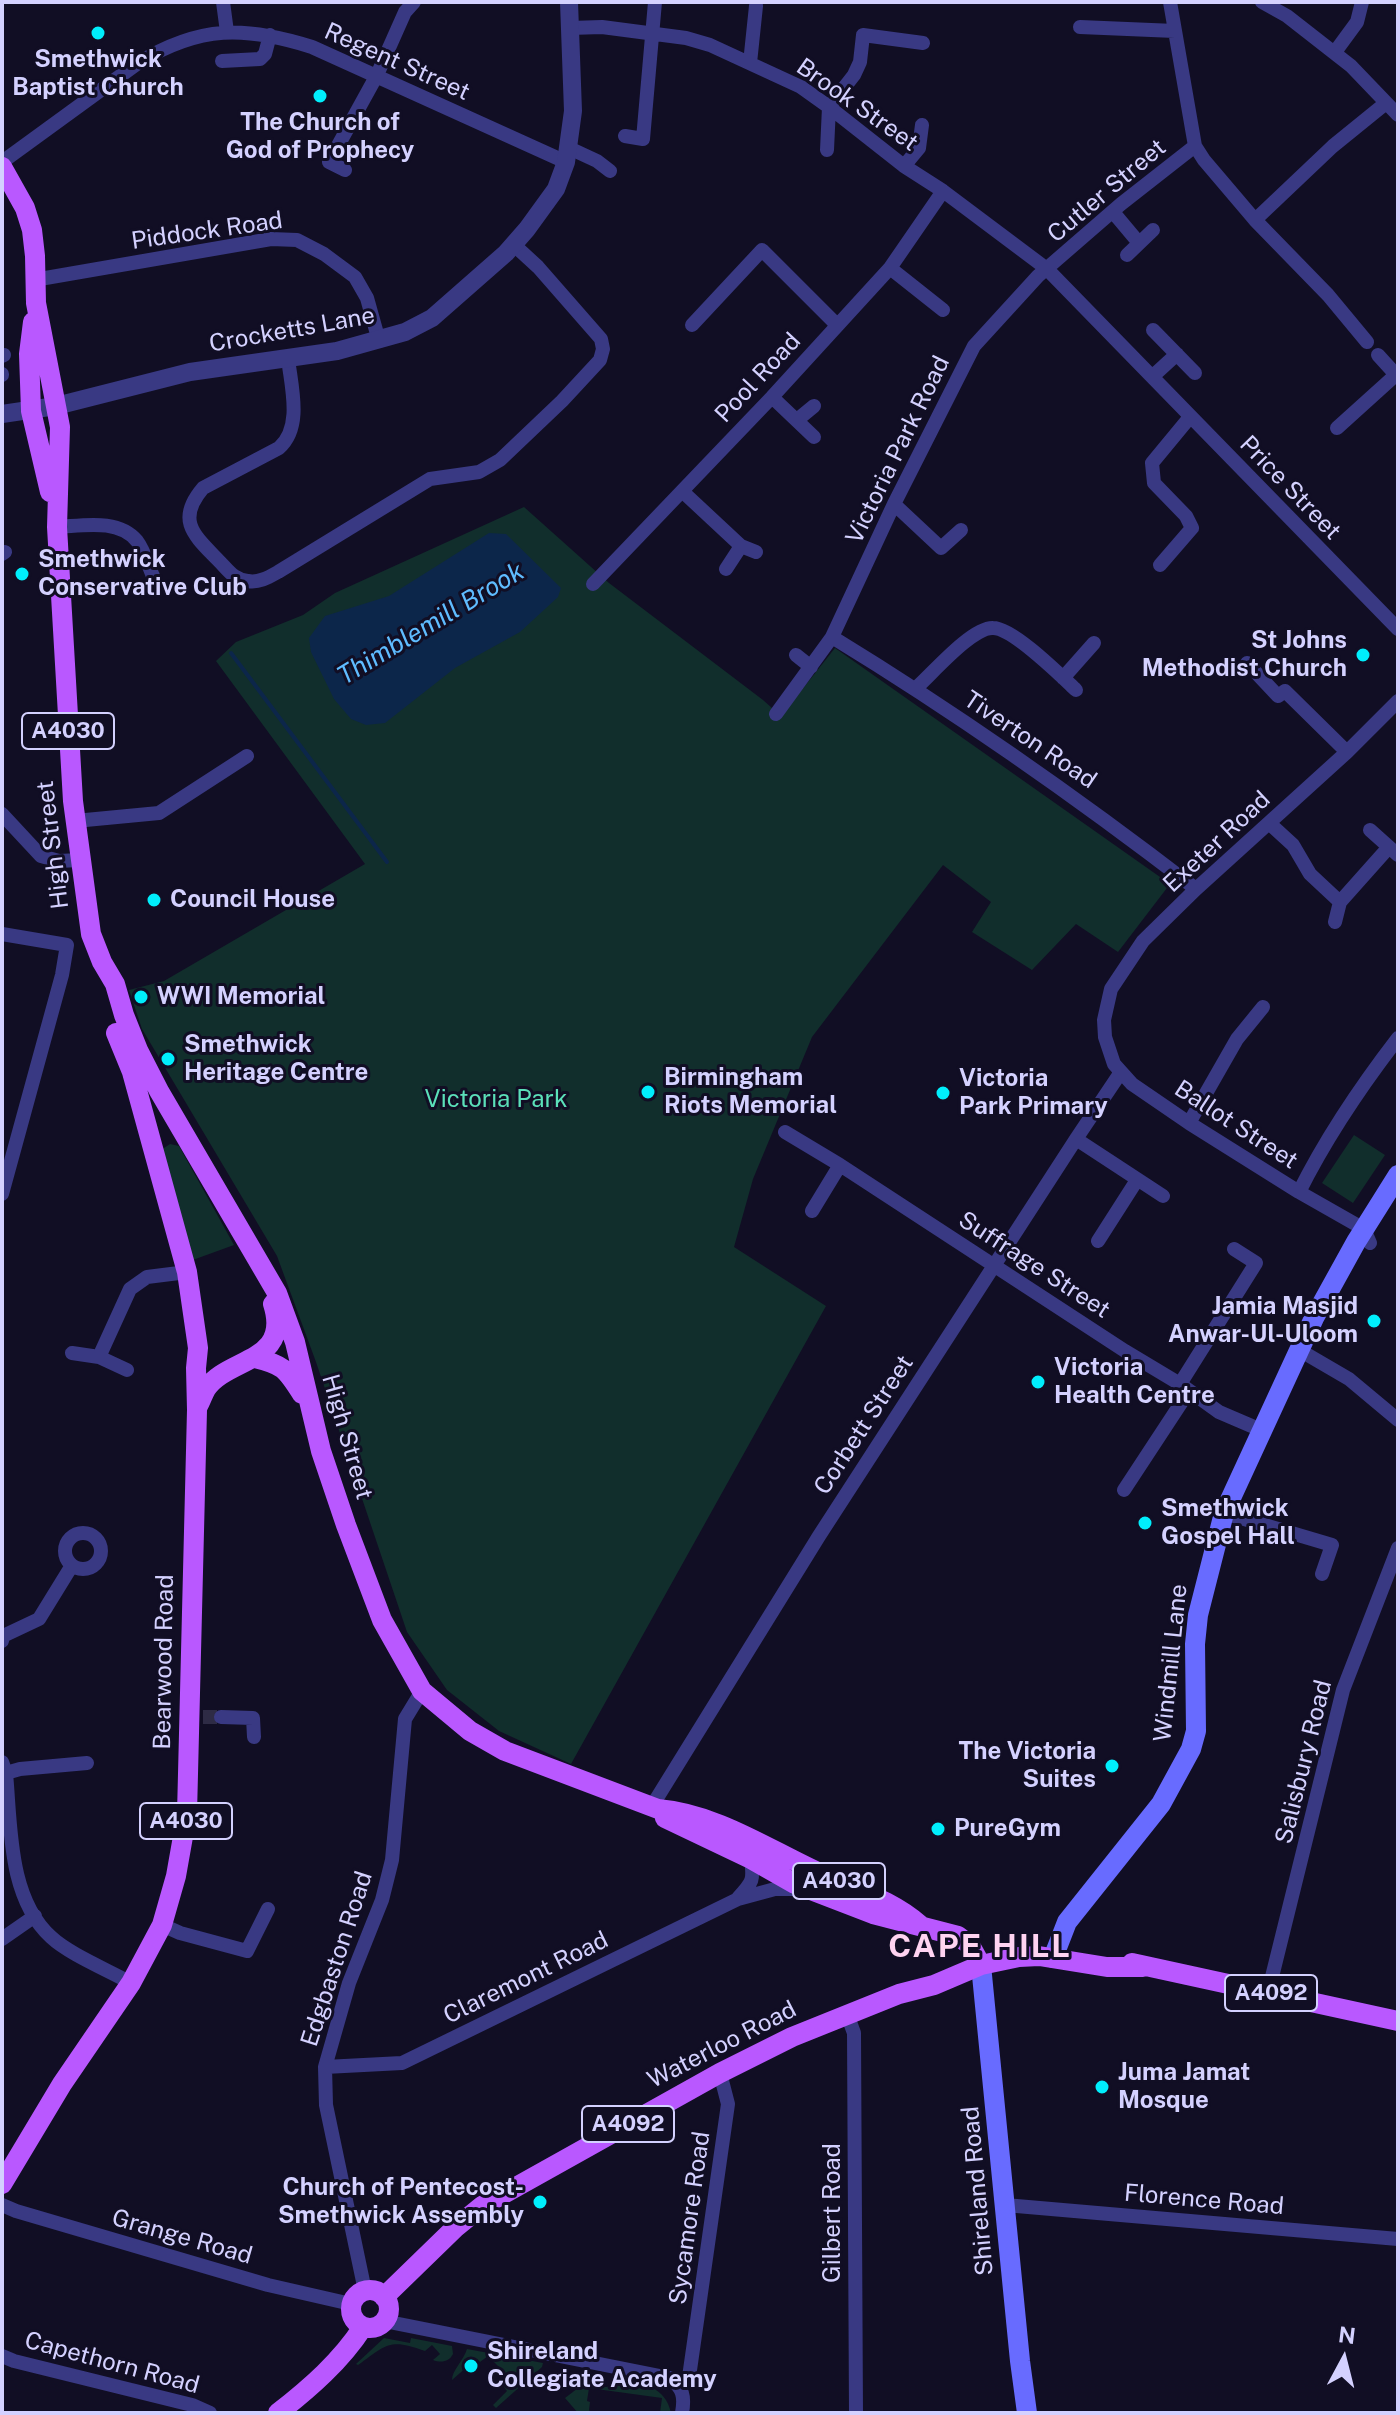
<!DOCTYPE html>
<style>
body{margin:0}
#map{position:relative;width:1400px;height:2415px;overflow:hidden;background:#110e24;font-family:"Public Sans",sans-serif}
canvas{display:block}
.frame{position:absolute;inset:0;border:4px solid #d4d1ff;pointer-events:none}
.north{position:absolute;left:1304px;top:2319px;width:80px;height:80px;-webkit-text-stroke:6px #110e24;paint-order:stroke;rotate:7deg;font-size:22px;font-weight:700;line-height:32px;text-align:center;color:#d4d1ff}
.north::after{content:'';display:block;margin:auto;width:28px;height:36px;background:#d4d1ff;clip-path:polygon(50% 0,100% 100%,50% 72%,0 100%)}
</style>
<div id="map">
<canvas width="1400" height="2415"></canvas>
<div class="frame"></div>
<div class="north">N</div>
</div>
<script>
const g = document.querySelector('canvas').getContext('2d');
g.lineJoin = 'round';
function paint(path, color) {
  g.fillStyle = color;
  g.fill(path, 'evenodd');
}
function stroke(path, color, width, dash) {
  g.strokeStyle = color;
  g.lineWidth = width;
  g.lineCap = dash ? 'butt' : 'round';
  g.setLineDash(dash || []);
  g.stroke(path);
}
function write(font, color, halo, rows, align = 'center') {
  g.font = font + ' "Public Sans",sans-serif';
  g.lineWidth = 6;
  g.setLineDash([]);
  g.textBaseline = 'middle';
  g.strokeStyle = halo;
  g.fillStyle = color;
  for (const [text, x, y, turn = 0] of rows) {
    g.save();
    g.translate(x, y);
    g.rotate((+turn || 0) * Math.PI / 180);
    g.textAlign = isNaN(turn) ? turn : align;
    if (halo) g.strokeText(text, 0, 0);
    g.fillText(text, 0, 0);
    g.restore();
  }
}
paint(new Path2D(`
 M 524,507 L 609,583 L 763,700 L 781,716 L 835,648 L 1170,884 L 1118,952 L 1076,924 L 1032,970 L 972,932 L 991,902 L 943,865 L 812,1037 L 753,1179 L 734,1247 L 826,1306 L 571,1764 L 499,1731 L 447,1690 L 407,1632 L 316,1362 L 277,1256 L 142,1029 L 129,990 L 164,981 L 365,864 L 216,661 L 236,642 L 303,615 L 335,593 Z
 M 1354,1135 L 1385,1155 L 1353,1203 L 1322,1183 Z
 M 170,1144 L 179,1146 L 234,1245 L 190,1261 L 161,1150 Z
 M 384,2338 L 410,2343 L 411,2338 L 452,2346 L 453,2354 C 449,2362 441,2363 433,2360 L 440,2354 L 432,2345 L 425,2351 C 390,2338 387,2344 358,2365 L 356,2364 Z
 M 467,2349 L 532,2361 L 543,2363 L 542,2367 L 496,2408 L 493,2405 L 507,2391 L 501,2383 L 508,2376 L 488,2356 L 480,2362 L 476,2359 L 452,2380 C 452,2370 464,2360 467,2349 Z
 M 620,2378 C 642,2383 666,2387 671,2413 L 660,2413 L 662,2398 L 589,2388 L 587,2401 L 590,2402 L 589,2410 L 591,2413 L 578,2413 L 565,2398 L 582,2385 L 607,2387 Z`), '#112e2c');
paint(new Path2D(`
 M 489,533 L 506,534 L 561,588 L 558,597 L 520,632 L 455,668 L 385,723 L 366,725 L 351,719 L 334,699 L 311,652 L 309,638 L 325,616 L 389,596 Z`), '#0c264a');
stroke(new Path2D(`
 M 231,653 L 387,862`), '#0c264a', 4);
stroke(new Path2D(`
 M 203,1717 L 221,1717`), '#2e2b45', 14, [14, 7]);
stroke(new Path2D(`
 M 223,2 L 227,32
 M 1170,2 L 1195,146 L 1204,160 L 1255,220 L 1333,146 L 1386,103
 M 1262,2 L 1287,16 L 1351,66 L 1398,115
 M 1080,27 L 1175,31
 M 570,28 L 602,27 L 686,38 L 710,45 L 801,87 L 829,107 L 904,166 L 943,191 L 1047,269 L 1398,629
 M 1335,52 L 1357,22 L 1362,2
 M 222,61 L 260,59 L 265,54 L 270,35
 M 750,63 L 756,6
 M 625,136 L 643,139 L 655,2
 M 569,148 L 597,161 L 610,171
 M 827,150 L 829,107 L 854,75 L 860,62 L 863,35 L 923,43
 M 2,162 L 138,63 C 200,25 245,26 312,47 L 566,162
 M 904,166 L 919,148 L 922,125
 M 345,170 L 329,162 L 377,75 L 405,12 L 414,2
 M 1113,212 L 1139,243
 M 1255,220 L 1328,295 L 1367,342
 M 1127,255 L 1153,230
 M 890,268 L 943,310
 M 34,280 L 271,239 L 297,240 L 324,254 L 355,277 L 367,298 L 379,341
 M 692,325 L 762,250 L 837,325
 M 1153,330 L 1195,373
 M 1378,355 L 1398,377
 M 2,356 L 4,355
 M 288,358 C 291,386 303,427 279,448 L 203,488 C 175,521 195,536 219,561 C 228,570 234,580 248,581 C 259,583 269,577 278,572 L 430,479 L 479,472 L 500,460 L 562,401 L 600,360 L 603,349 L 601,339 L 538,267 L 513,244
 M 2,374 L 2,375
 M 1153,376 L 1177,354
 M 772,397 L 814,437
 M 797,420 L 814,406
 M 1337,428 L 1398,373
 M 682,491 L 741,546 L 756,552
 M 894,504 L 941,548 L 961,530
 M 57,527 C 82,526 118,518 137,541 C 144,550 148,565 153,576
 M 2,554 L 5,552
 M 1160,565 L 1192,528 L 1186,516 L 1154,483 L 1152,463 L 1190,417
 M 726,569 L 741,546
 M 593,584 L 772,397 L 890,268 L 943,191
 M 832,637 C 958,714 1079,799 1196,889
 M 796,655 L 811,667
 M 1247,663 L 1278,696 L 1285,691 L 1347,752
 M 1063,678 L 1094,643
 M 916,688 C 932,674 972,627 993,628 C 1013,628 1060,675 1076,690
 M 776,714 L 832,637 L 894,504 L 974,346 L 1038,276 L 1121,204 L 1195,146
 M 2,814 L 41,856 L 59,861 L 79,860
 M 75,821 L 159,813 L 247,756
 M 1269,823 L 1293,845 L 1310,874 L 1340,902
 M 1370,830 L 1398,855
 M 1335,922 L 1340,902 L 1389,847
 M 2,934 L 67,945
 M 1189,1123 L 1237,1039 L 1263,1007
 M 785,1132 L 840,1165 L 1125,1351 L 1180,1384 L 1219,1412 L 1261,1430
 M 1076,1139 L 1163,1196
 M 1299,1192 C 1326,1138 1361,1086 1398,1038
 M 2,1194 L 62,975 L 67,945
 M 812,1211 L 840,1165
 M 1098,1241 L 1137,1180
 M 1370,1243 L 1364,1229 L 1299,1192 L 1189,1123 L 1132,1084 L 1114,1064 L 1105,1037 L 1104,1020 L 1111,989 L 1143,941 L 1196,889 L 1347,752 L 1398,701
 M 1301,1351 L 1349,1379 L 1398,1420
 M 72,1353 L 99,1357 L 127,1370
 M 99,1357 L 130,1289 L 147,1277 L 187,1272
 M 1180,1384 L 1256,1263 L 1234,1249
 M 1124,1490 L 1189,1391
 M 1224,1513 L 1332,1545 L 1322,1574
 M65 1551a18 18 0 1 1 36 0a18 18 0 1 1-36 0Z
 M 2,1641 L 3,1636 L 39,1619 L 71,1567
 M 221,1717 L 253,1718 L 254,1737
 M 2,1762 L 6,1773 C 11,1826 8,1898 51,1937 C 69,1954 108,1970 131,1983
 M 6,1773 L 20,1769 L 87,1763
 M 652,1806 L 819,1536 L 1076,1139 L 1121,1072
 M 738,1898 C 753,1882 754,1880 751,1859
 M 162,1925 L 180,1933 L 247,1951 L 268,1909
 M 2,1939 L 35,1916
 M 1268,1993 L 1343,1690 L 1398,1548
 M 847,2014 L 854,2033 L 856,2413
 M 325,2067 L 402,2063 L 738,1899 L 775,1889 L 801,1889
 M 2,2205 L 16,2211 L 268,2285 L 351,2304
 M 1005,2205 L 1398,2239
 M 365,2291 L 326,2105 L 325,2067 L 349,1983 L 382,1900 L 392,1860 L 405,1719 L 422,1691
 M 384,2321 L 670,2378 C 683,2389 685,2396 682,2413
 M 2,2356 L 14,2361 L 192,2405 L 210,2413
 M 680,2387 L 689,2377 L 728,2104 L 720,2073`), '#393983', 14);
stroke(new Path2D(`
 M 2,414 L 56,406 L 190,372 L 337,351 L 405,332 L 432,318 L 506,253 L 527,229 L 556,189 L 566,162 L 573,111 L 569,2`), '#393983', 18);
stroke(new Path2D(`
 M 1053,1958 L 1067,1922 L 1161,1804 L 1191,1749 L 1196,1731 L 1195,1644 L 1198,1615 L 1224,1513 L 1314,1318 L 1356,1242 L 1398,1175
 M 981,1965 L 1020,2361 L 1027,2413`), '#686bff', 20);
stroke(new Path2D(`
 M 2,167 L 25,208 L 32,230 L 35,256 L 36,303 L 60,427 L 57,527 L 73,801 L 91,934 L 102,962 L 115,984 L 124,1015 L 138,1050 L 159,1091 L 277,1293 L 295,1342 L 321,1451 L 346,1525 L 382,1620 L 422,1691 L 470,1731 L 505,1751 L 658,1809 C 717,1814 769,1850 822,1874 C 856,1890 892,1900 920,1925
 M 33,322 L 29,354 L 31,411 L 50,492
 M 255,1358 C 284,1365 286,1369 302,1394
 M 198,1406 C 201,1401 203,1394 206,1389 C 227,1357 292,1363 273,1304
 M 665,1818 L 751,1859 L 795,1884 L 873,1914 L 958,1936 L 970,1945 L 981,1965
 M 1132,1963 L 1398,2021
 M 2,2184 L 62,2084 L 131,1983 L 162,1925 L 176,1876 L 187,1814 L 197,1410 L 196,1368 L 198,1348 L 187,1272 L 132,1072 L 116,1033
 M351 2309a19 19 0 1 1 38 0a19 19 0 1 1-38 0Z
 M 384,2297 L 455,2228 L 482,2206 L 720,2073 L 792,2037 L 899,1994 L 934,1985 L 981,1965 L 1019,1957 L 1039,1956 L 1107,1967 L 1143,1967
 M 278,2413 C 310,2388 341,2361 363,2327`), '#b958ff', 20);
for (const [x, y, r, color] of [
 [98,33,8,"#00eefc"],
 [320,96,8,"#00eefc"],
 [22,574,8,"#00eefc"],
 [1363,655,8,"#00eefc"],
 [154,900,8,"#00eefc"],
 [141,997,8,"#00eefc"],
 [168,1059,8,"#00eefc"],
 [648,1092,8,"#00eefc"],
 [943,1093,8,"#00eefc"],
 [1374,1321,8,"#00eefc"],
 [1038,1382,8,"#00eefc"],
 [1145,1523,8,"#00eefc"],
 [1112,1766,8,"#00eefc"],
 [938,1829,8,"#00eefc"],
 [1102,2087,8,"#00eefc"],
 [540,2202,8,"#00eefc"],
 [471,2366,8,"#00eefc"]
]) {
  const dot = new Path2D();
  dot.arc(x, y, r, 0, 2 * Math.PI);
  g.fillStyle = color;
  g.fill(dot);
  stroke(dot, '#110e24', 3);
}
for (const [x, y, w] of [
 [68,731,92],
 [186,1821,92],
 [839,1881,92],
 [1271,1993,92],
 [628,2124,92]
]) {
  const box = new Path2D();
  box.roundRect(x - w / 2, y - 18, w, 36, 6);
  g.fillStyle = '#110e24';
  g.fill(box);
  stroke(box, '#d4d1ff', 2);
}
write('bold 22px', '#d4d1ff', null, [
 ["A4030",68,731],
 ["A4030",186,1821],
 ["A4030",839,1881],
 ["A4092",1271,1993],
 ["A4092",628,2124]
]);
write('bold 24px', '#d4d1ff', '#110e24', [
 ["Smethwick",98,60,"center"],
 ["Baptist Church",98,88,"center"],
 ["The Church of",320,123,"center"],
 ["God of Prophecy",320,151,"center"],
 ["Smethwick",38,560],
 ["Conservative Club",38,588],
 ["St Johns",1347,641,"right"],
 ["Methodist Church",1347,669,"right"],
 ["Council House",170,900],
 ["WWI Memorial",157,997],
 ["Smethwick",184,1045],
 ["Heritage Centre",184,1073],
 ["Birmingham",664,1078],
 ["Riots Memorial",664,1106],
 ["Victoria",959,1079],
 ["Park Primary",959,1107],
 ["Jamia Masjid",1358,1307,"right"],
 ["Anwar-Ul-Uloom",1358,1335,"right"],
 ["Victoria",1054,1368],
 ["Health Centre",1054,1396],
 ["Smethwick",1161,1509],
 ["Gospel Hall",1161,1537],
 ["The Victoria",1096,1752,"right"],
 ["Suites",1096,1780,"right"],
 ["PureGym",954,1829],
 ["Juma Jamat",1118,2073],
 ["Mosque",1118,2101],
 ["Church of Pentecost-",524,2188,"right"],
 ["Smethwick Assembly",524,2216,"right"],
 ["Shireland",487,2352],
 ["Collegiate Academy",487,2380]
], 'left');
write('24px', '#d4d1ff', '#110e24', [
 ["Regent Street",397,62,24],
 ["Brook Street",857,105,35],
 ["Cutler Street",1107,191,-40],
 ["Piddock Road",207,231,-8],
 ["Crocketts Lane",292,330,-10],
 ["Pool Road",758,378,-47],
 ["Victoria Park Road",898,450,-64],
 ["Price Street",1290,488,46],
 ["Tiverton Road",1030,740,34],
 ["Exeter Road",1217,842,-43],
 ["High Street",53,845,-97],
 ["Ballot Street",1236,1125,33],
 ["Suffrage Street",1034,1265,33],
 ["Corbett Street",864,1425,-57],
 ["High Street",347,1437,74],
 ["Bearwood Road",164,1662,-89],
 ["Windmill Lane",1171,1663,-84],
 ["Salisbury Road",1304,1762,-76],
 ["Edgbaston Road",337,1959,-72],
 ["Claremont Road",526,1978,-26],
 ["Waterloo Road",722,2045,-27],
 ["Shireland Road",978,2191,-95],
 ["Florence Road",1204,2200,5],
 ["Gilbert Road",833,2213,-90],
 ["Sycamore Road",690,2218,-82],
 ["Grange Road",182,2237,16],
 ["Capethorn Road",112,2363,15]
]);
write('24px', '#5be0b9', '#110e24', [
 ["Victoria Park",496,1100]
]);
write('italic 26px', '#5fbcff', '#110e24', [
 ["Thimblemill Brook",431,624,-31]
]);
g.letterSpacing = '2px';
write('bold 32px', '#ffd3f1', '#110e24', [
 ["CAPE HILL",980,1947]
]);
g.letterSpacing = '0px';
</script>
